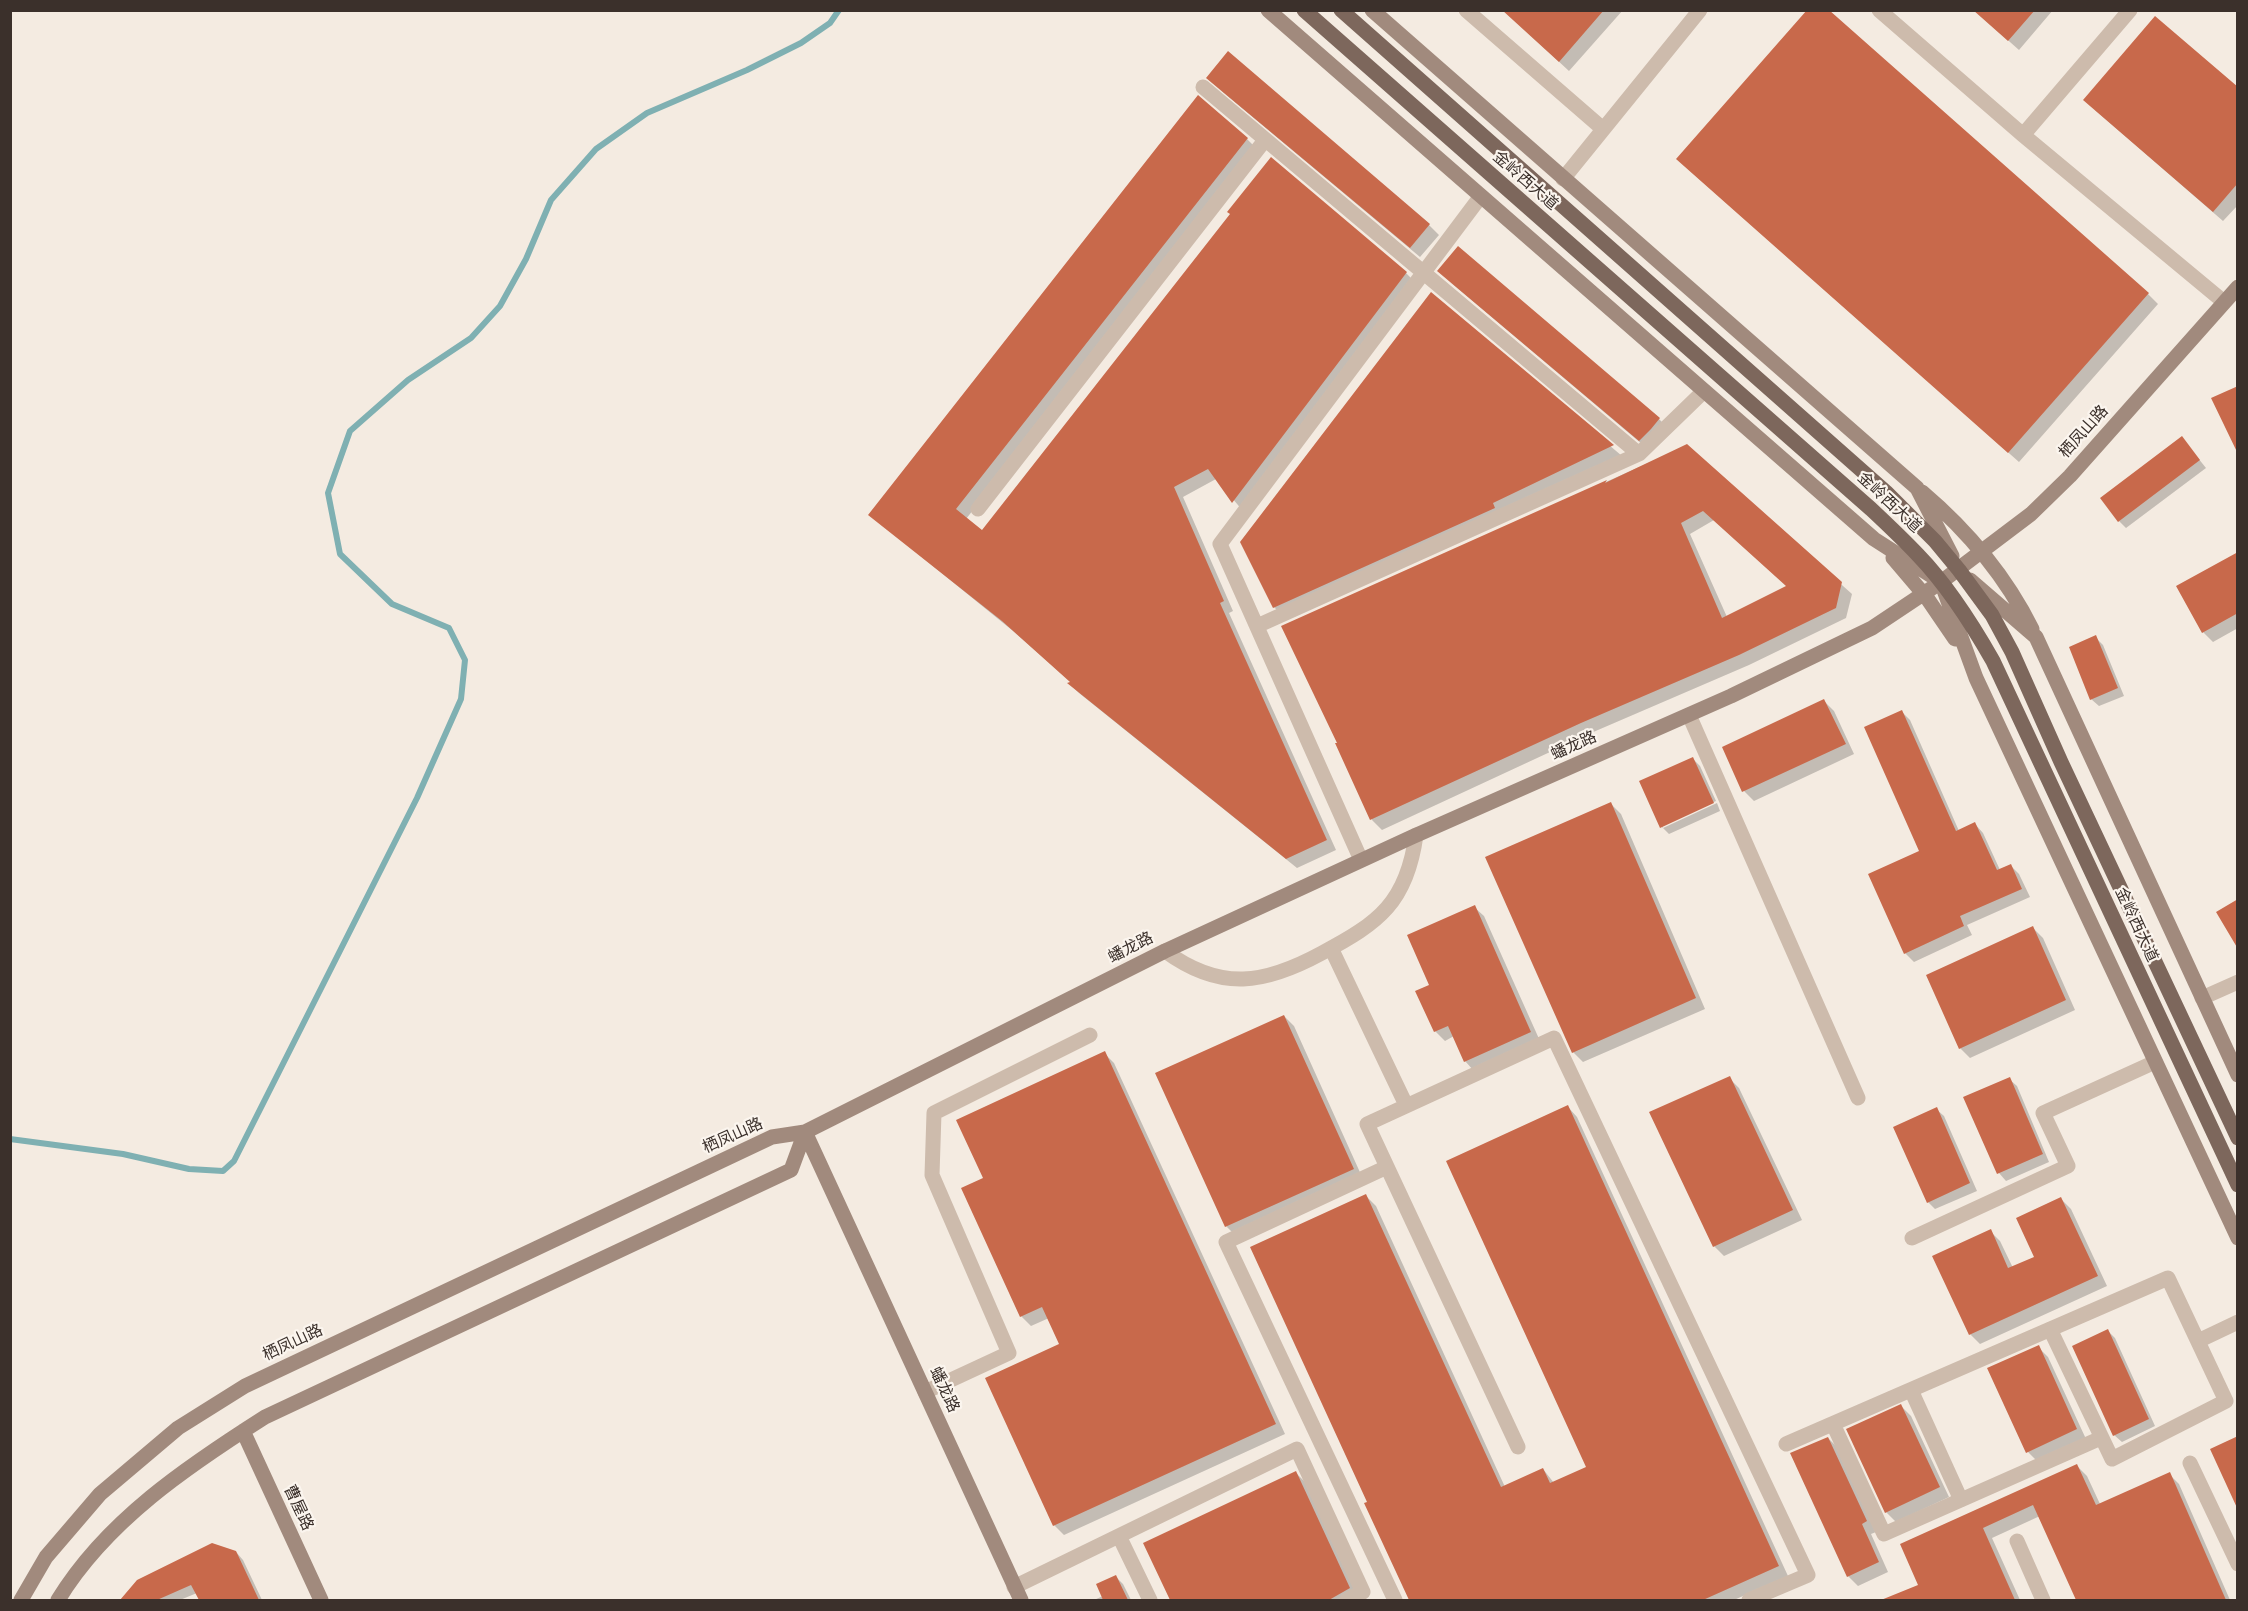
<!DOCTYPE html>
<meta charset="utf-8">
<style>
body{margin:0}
#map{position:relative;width:2248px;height:1611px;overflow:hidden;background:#f4ebe1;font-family:"Archivo Narrow",sans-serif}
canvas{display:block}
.frame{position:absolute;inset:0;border:12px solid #3b302b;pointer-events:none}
</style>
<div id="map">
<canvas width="2248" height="1611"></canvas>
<div class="frame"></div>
</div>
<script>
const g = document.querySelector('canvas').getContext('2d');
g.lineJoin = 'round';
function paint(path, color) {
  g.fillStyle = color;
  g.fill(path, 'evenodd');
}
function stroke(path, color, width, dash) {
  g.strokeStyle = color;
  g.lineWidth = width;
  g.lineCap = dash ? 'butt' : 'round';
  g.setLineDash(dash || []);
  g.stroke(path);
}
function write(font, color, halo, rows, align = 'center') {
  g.font = font + ' "Archivo Narrow","Noto Sans SC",sans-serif';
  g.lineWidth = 4.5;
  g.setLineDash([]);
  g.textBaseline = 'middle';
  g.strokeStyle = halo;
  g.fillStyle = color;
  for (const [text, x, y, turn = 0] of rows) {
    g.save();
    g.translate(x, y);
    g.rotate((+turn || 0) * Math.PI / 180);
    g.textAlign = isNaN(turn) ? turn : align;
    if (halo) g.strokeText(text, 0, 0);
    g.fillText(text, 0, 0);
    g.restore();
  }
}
paint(new Path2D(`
 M 1503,10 L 1623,10 L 1569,71 Z
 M 1974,10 L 2053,10 L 2019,50 Z
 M 1218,88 L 1429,225 L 1439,235 L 1420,257 Z
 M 2238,89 L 2238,205 L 2223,221 L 2095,110 Z
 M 1247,139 L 1257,149 L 966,519 L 982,532 L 1406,273 L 1416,283 L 1243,511 L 1216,479 L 1183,497 L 1233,611 L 1229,613 L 1336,850 L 1297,868 L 1079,693 L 1070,684 L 1072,683 L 1013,631 L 870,515 Z
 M 1688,169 L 2148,294 L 2158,304 L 2019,462 Z
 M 1449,281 L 1659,419 L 1669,429 L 1649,450 Z
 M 1431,294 L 1622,456 L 1284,617 L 1274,607 Z
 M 2182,438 L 2206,468 L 2126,528 L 2119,521 Z
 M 1686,446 L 1852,594 L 1846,618 L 1749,665 L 1591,733 L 1382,830 L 1372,820 L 1337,744 L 1339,744 L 1283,627 ZM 1714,520 L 1788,586 L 1727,617 L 1690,534 Z
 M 2238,554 L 2238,628 L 2213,642 L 2203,632 Z
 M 2095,637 L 2103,645 L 2124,696 L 2099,706 L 2091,699 Z
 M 1824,701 L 1834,711 L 1854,754 L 1754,801 L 1744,791 Z
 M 1902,712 L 1910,720 L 1959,831 L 1975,824 L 1983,833 L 2000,870 L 2011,866 L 2019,874 L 2030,897 L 1967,925 L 1972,935 L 1914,962 L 1905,953 L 1921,852 Z
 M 1692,758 L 1700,766 L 1716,801 L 1663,825 L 1663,828 L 1662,827 Z
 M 1717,803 L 1720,811 L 1669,834 L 1663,828 Z
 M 1611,804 L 1621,814 L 1705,1009 L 1583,1062 L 1573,1052 Z
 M 1474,907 L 1484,916 L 1540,1041 L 1474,1071 L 1465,1061 L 1454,1036 L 1445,1041 L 1435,1031 L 1431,986 Z
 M 2033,928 L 2043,938 L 2075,1010 L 1970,1058 L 1960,1048 Z
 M 1284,1016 L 1294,1026 L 1363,1179 L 1236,1236 L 1226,1226 Z
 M 1104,1053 L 1114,1063 L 1285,1434 L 1064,1535 L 1054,1525 L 1061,1345 L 1049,1318 L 1031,1326 L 1021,1316 L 985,1179 Z
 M 1729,1078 L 1739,1088 L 1802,1220 L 1724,1256 L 1714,1246 Z
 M 2009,1079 L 2017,1086 L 2049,1162 L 2006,1181 L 1999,1173 L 1965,1098 Z
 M 1568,1107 L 1577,1117 L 1788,1576 L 1734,1600 L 1410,1600 L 1366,1504 L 1369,1502 L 1366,1196 L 1376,1206 L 1505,1487 L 1543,1469 L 1554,1483 L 1588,1468 Z
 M 1936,1109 L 1944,1116 L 1977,1191 L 1935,1209 L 1928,1202 Z
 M 2061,1199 L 2071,1209 L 2107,1286 L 1980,1344 L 1970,1334 L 1990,1231 L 2000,1241 L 2013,1268 L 2036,1258 Z
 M 2108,1331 L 2115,1338 L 2155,1426 L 2122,1442 L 2114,1435 Z
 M 2038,1347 L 2048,1357 L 2086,1439 L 2038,1462 L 2028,1452 Z
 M 1901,1406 L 1911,1416 L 1949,1497 L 1896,1522 L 1886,1512 Z
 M 1828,1438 L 1838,1448 L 1876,1532 L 1871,1534 L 1888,1572 L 1858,1586 L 1848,1576 Z
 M 2077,1466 L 2087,1476 L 2100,1504 L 2169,1474 L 2179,1484 L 2230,1600 L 2077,1600 L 2040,1516 L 1992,1538 L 2020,1600 L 1885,1600 L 1920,1585 L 1902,1545 Z
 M 1296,1473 L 1306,1483 L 1359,1598 L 1355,1600 L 1171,1600 L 1145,1544 Z
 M 236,1552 L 243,1560 L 262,1600 L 200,1600 L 197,1593 L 180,1600 L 125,1600 L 124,1598 Z
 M 1116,1577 L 1123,1584 L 1131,1600 L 1094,1600 L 1103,1596 Z`), '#0003');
stroke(new Path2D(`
 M 10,1139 L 123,1154 L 189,1169 L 223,1171 L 234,1161 L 417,798 L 461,699 L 465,660 L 449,628 L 392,604 L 340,554 L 328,493 L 350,431 L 408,380 L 471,338 L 500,306 L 526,259 L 551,200 L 596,149 L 647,113 L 747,70 L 801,43 L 830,23 L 839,10`), '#7fb0b2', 6);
paint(new Path2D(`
 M 1502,10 L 1604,10 L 1559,62 Z
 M 1807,10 L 1829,10 L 2149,293 L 2008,453 L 1676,159 Z
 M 1973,10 L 2035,10 L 2008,41 Z
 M 2155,16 L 2238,87 L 2238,183 L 2213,212 L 2083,100 Z
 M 1228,51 L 1430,224 L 1410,248 L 1206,78 Z
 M 1198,95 L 1248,138 L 956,509 L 982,530 L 1230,214 L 1227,212 L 1271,157 L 1407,272 L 1232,503 L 1208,469 L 1174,487 L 1224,601 L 1220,603 L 1327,840 L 1286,859 L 1067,683 L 1070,682 L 1002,621 L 868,515 Z
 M 1458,246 L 1660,418 L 1651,429 L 1639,441 L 1437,271 Z
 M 1431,292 L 1614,445 L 1493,503 L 1495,508 L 1273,608 L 1240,542 Z
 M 2238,386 L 2238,454 L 2211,398 Z
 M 2182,436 L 2200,460 L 2118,522 L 2100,498 Z
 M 1687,444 L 1842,582 L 1836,608 L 1739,655 L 1581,723 L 1370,820 L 1335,743 L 1337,743 L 1281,626 L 1607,480 L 1605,483 ZM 1703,511 L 1786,586 L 1722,618 L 1681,523 Z
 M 2238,552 L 2238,613 L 2202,633 L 2176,586 Z
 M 2096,635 L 2118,688 L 2090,700 L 2069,647 Z
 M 1824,699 L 1846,744 L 1742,792 L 1722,747 Z
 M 1902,710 L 1956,831 L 1975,822 L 1997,870 L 2011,864 L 2022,889 L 1960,916 L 1964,926 L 1904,954 L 1868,874 L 1919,851 L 1864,727 Z
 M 1693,757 L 1714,803 L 1660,828 L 1639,781 Z
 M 1611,802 L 1696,998 L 1572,1053 L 1485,857 Z
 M 2238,899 L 2238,949 L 2216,912 Z
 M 1475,905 L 1531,1032 L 1464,1062 L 1448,1026 L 1434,1032 L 1415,991 L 1429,985 L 1407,935 Z
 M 2033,926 L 2066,1000 L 1959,1049 L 1926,975 Z
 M 1284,1015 L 1354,1169 L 1225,1227 L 1155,1073 Z
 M 1105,1051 L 1276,1424 L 1053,1526 L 985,1378 L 1059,1344 L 1042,1307 L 1020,1317 L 961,1188 L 983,1178 L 956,1120 Z
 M 1730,1076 L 1793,1210 L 1713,1247 L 1649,1112 Z
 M 2010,1077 L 2043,1154 L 1997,1174 L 1963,1097 Z
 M 1568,1105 L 1779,1566 L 1703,1600 L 1409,1600 L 1364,1503 L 1367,1502 L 1250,1247 L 1366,1194 L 1501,1487 L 1543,1468 L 1550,1483 L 1586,1467 L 1446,1161 Z
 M 1937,1107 L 1970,1183 L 1927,1203 L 1893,1127 Z
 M 2061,1197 L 2098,1276 L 1969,1335 L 1932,1256 L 1991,1229 L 2008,1268 L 2034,1257 L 2016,1218 Z
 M 2108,1329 L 2149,1419 L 2113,1436 L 2072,1346 Z
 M 2039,1345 L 2077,1429 L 2026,1453 L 1987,1368 Z
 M 1901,1404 L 1940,1487 L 1885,1513 L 1846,1429 Z
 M 2238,1436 L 2238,1510 L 2210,1449 Z
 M 1828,1437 L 1867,1521 L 1862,1524 L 1879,1562 L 1847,1577 L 1790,1453 Z
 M 2077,1464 L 2096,1505 L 2170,1472 L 2226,1600 L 2076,1600 L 2033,1505 L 1983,1528 L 2015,1600 L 1881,1600 L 1918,1585 L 1900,1544 Z
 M 1296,1471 L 1350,1588 L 1329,1600 L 1170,1600 L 1143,1543 Z
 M 212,1543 L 236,1551 L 259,1600 L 199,1600 L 191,1585 L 157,1600 L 120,1600 L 137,1580 Z
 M 1116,1575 L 1128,1600 L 1103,1600 L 1096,1584 Z`), '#c8694b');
stroke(new Path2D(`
 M 1466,10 L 1603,129
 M 1879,10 L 2023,135 L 2224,302
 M 1203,87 L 1639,454
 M 2023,135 L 2130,10
 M 1563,179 L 1700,10
 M 978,509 L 1265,140
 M 1257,626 L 1639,454 L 1704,391
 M 1689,715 L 1858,1098
 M 1361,860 L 1220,544 L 1481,196
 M 1331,948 L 1406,1105
 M 1165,951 C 1221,992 1265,984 1322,953 C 1379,923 1407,902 1416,835
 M 2202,998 L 2238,982
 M 1387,1167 L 1226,1242 L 1395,1600
 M 1912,1238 L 2068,1166 L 2043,1113 L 2155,1062
 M 2198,1341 L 2238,1322
 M 1911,1390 L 1961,1500
 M 925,1392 L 1009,1353 L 932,1175 L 934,1113 L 1090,1035
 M 1833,1424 L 1884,1534 L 2101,1438
 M 1786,1444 L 2168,1278 L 2226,1401 L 2112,1459 L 2050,1329
 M 1518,1447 L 1367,1124 L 1554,1038 L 1808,1575 L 1749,1600
 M 2190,1463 L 2238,1564
 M 1119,1536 L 1150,1600
 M 2017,1541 L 2043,1600
 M 1014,1587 L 1297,1449 L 1363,1592 L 1347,1600`), '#cdbbac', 15);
stroke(new Path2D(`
 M 1268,10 L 1874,539 L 1941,582 L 1976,678 L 2238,1238
 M 1372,10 L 1917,488 L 1952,556
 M 1922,492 C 1968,531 2005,575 2032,629
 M 1893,558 L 1927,598 L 1955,639
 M 1970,580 L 2036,637 L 2238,1075
 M 805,1132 L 1021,1600
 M 243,1431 L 321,1600
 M 21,1600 L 46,1557 L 100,1494 L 178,1428 L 245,1386 L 772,1137 L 805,1132 L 1165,951 L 1412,837 L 1731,696 L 1872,628 L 1941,582 L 2031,514 L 2070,476 L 2238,287
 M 58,1600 C 106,1521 188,1466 265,1417 L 791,1170 L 805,1132`), '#a18a7d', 15);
stroke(new Path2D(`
 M 1304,10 L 1871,509 C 1887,524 1903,539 1918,555 C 1948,586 1972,624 1993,661 L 2238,1185
 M 1341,10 L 1886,492 L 1935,541 L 1959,570 L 1992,615 L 2012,652 L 2061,762 L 2238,1138`), '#7d675c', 15);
write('16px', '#3b302b', '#fbf5ee', [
 ["金岭西大道",1525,181,41],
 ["栖凤山路",2084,432,-48],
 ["金岭西大道",1889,503,43],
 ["蟠龙路",1574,746,-24],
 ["金岭西大道",2136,925,65],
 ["蟠龙路",1131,948,-27],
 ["栖凤山路",733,1136,-24],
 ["栖凤山路",293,1343,-25],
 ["蟠龙路",944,1390,65],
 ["曹屋路",298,1508,65]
]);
</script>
